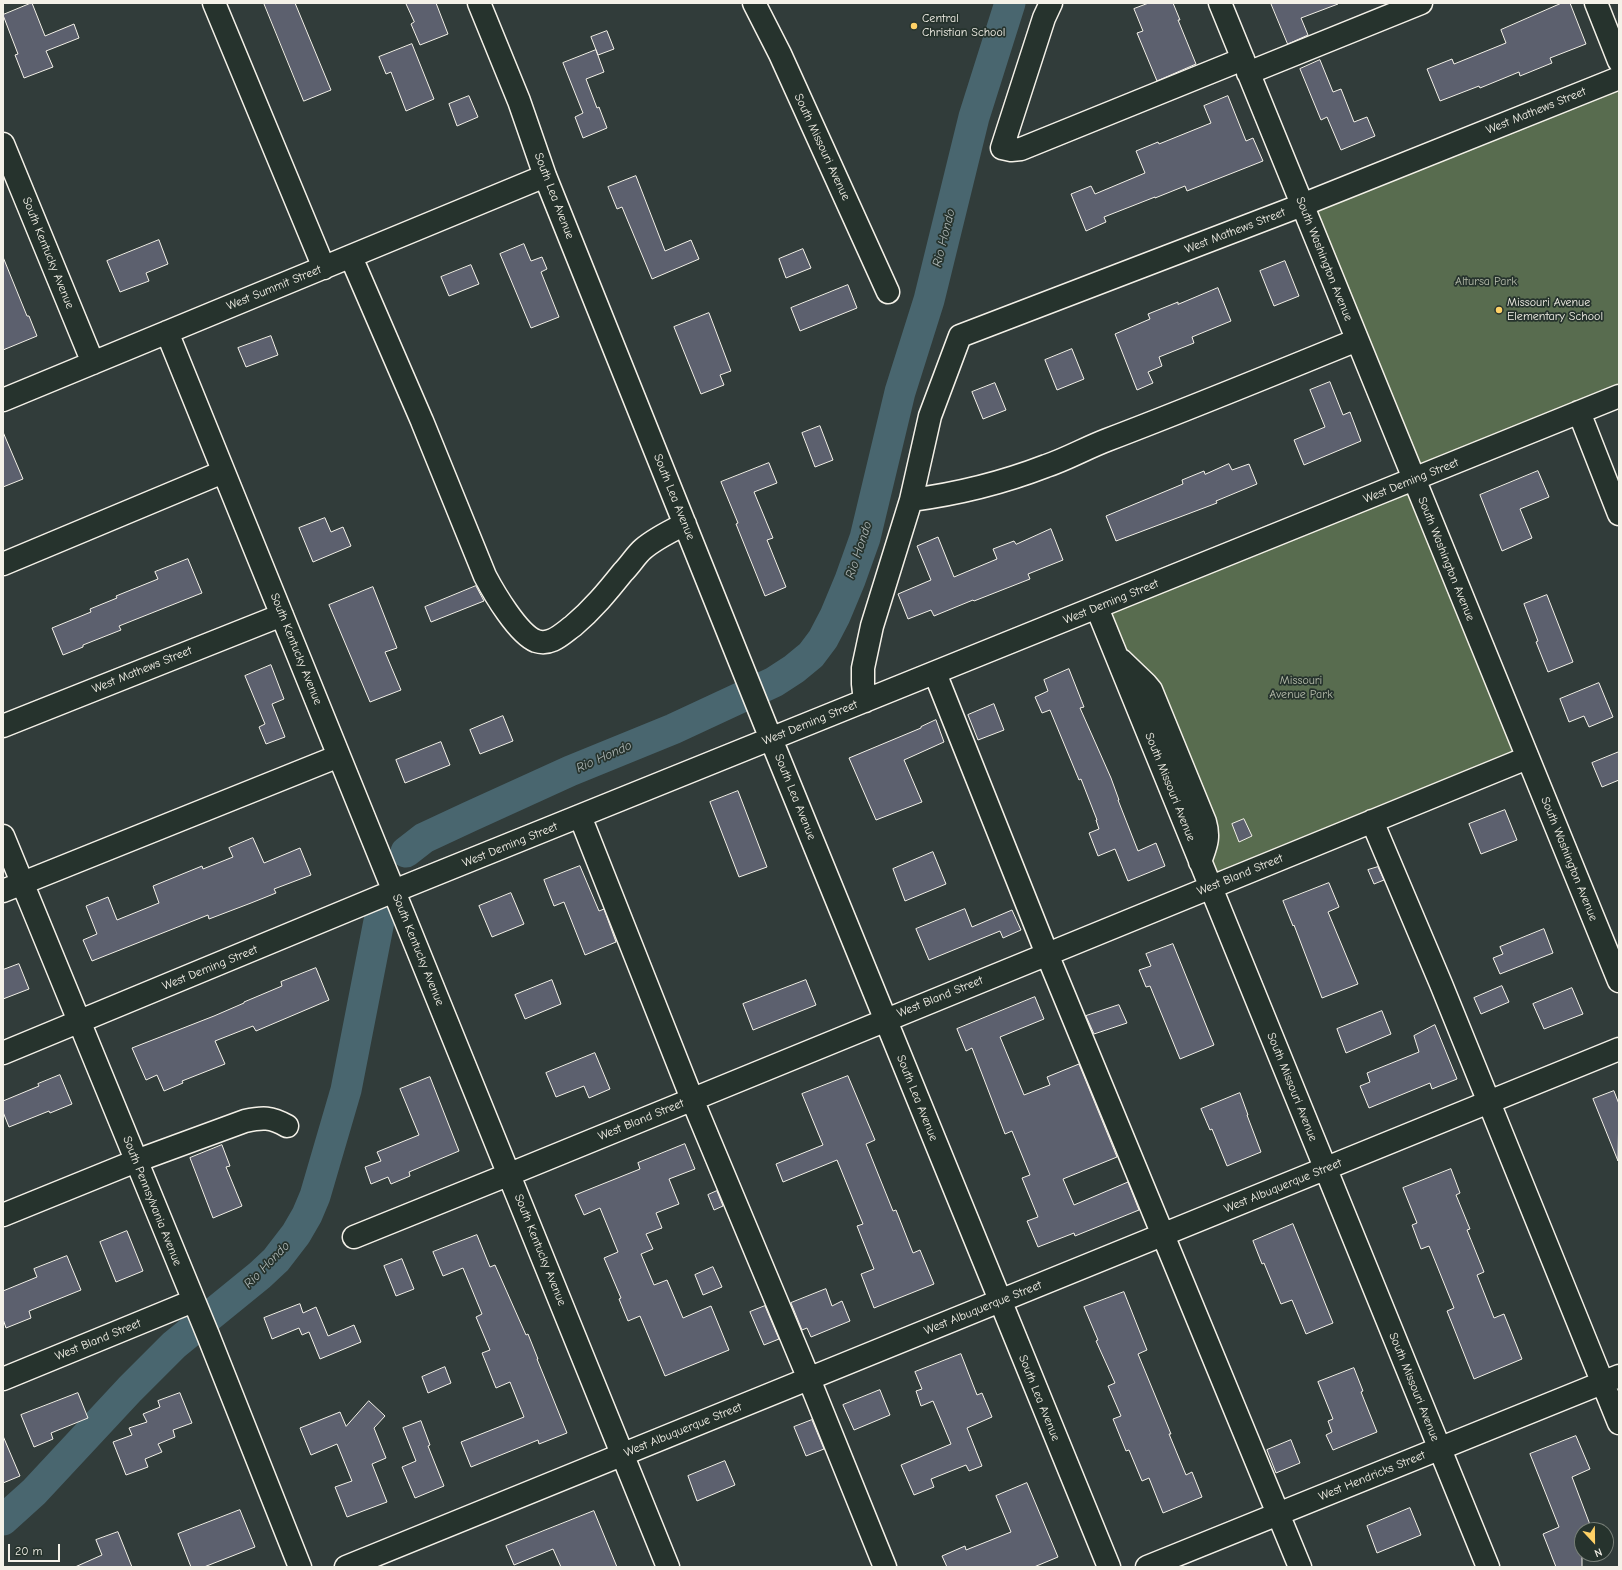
<!DOCTYPE html>
<style>
body{margin:0}
#map{position:relative;width:1622px;height:1570px;overflow:hidden;background:#313c3a;font-family:"Comic Neue",sans-serif}
canvas{display:block}
.frame{position:absolute;inset:0;border:4px solid #f4f1e8;pointer-events:none}
.north{position:absolute;left:1574px;top:1522px;width:40px;height:40px;box-sizing:border-box;background:#26332d;border:1px solid #787f78;border-radius:50%;rotate:158deg;font-size:11px;font-weight:700;line-height:16px;text-align:center;color:#f4f1e8}
.north::after{content:'';display:block;margin:auto;width:14px;height:18px;background:#ffd166;clip-path:polygon(50% 0,100% 100%,50% 72%,0 100%)}
.scale{position:absolute;left:8px;top:1544px;width:52px;height:18px;box-sizing:border-box;border:2px solid #f4f1e8;border-top:0;padding-left:5px;font-size:12px;line-height:14px;white-space:nowrap;color:#f4f1e8;-webkit-text-stroke:3px #26332d;paint-order:stroke}
</style>
<div id="map">
<canvas width="1622" height="1570"></canvas>
<div class="frame"></div>
<div class="north">N</div>
<div class="scale">20 m</div>
</div>
<script>
const g = document.querySelector('canvas').getContext('2d');
g.lineJoin = 'round';
function paint(path, color) {
  g.fillStyle = color;
  g.fill(path, 'evenodd');
}
function stroke(path, color, width, dash) {
  g.strokeStyle = color;
  g.lineWidth = width;
  g.lineCap = dash ? 'butt' : 'round';
  g.setLineDash(dash || []);
  g.stroke(path);
}
function write(font, color, halo, rows, align = 'center') {
  g.font = font + ' "Comic Neue",sans-serif';
  g.lineWidth = 3.5;
  g.setLineDash([]);
  g.textBaseline = 'middle';
  g.strokeStyle = halo;
  g.fillStyle = color;
  for (const [text, x, y, turn = 0] of rows) {
    g.save();
    g.translate(x, y);
    g.rotate((+turn || 0) * Math.PI / 180);
    g.textAlign = isNaN(turn) ? turn : align;
    if (halo) g.strokeText(text, 0, 0);
    g.fillText(text, 0, 0);
    g.restore();
  }
}
paint(new Path2D(`
 M 1619,85 L 1619,388 L 1419,469 L 1313,210 Z
 M 1414,480 L 1527,758 L 1210,887 L 1097,608 Z`), '#586c4f');
stroke(new Path2D(`
 M 406,852 L 424,838 L 469,817 L 570,771 L 673,729 L 774,682 L 794,669 L 811,655 L 823,639 L 835,616 L 850,580 L 865,538 L 900,392 L 929,300 L 974,117 L 1010,3
 M 3,1520 L 34,1492 L 130,1389 L 174,1345 L 260,1275 L 276,1260 L 296,1234 L 307,1215 L 315,1196 L 346,1090 L 379,921`), '#49666f', 31);
const building = new Path2D(`
 M 32,3 L 45,36 L 74,24 L 79,38 L 46,51 L 53,67 L 24,78 L 15,55 L 18,54 L 3,15 Z
 M 264,3 L 295,3 L 331,90 L 304,101 Z
 M 406,3 L 436,3 L 448,34 L 420,45 L 411,24 L 414,22 Z
 M 1149,3 L 1173,3 L 1180,20 L 1178,20 L 1196,64 L 1157,81 L 1137,33 L 1143,31 L 1134,9 Z
 M 1271,3 L 1337,3 L 1338,4 L 1301,18 L 1308,35 L 1288,44 Z
 M 1562,3 L 1570,3 L 1586,44 L 1550,58 L 1552,63 L 1520,76 L 1519,72 L 1480,88 L 1479,86 L 1440,101 L 1427,69 L 1452,59 L 1454,64 L 1506,43 L 1501,30 Z
 M 607,31 L 614,49 L 598,55 L 591,37 Z
 M 412,44 L 434,99 L 406,111 L 391,72 L 386,74 L 379,57 Z
 M 596,50 L 604,72 L 586,79 L 597,108 L 599,107 L 607,128 L 583,138 L 575,117 L 583,113 L 563,63 Z
 M 1320,60 L 1333,92 L 1341,89 L 1354,122 L 1367,117 L 1375,136 L 1341,150 L 1327,117 L 1321,120 L 1300,69 Z
 M 469,96 L 478,117 L 457,126 L 449,104 Z
 M 1228,96 L 1246,141 L 1253,138 L 1263,161 L 1187,191 L 1185,186 L 1155,198 L 1155,197 L 1104,217 L 1106,222 L 1086,231 L 1071,194 L 1091,186 L 1095,194 L 1145,173 L 1136,151 L 1158,142 L 1159,144 L 1211,123 L 1204,106 Z
 M 636,176 L 665,251 L 691,240 L 699,259 L 652,279 L 622,207 L 617,209 L 608,187 Z
 M 159,240 L 168,264 L 146,273 L 149,281 L 120,292 L 107,261 Z
 M 524,244 L 531,261 L 542,257 L 547,269 L 541,272 L 559,317 L 531,328 L 500,254 Z
 M 803,249 L 811,268 L 786,278 L 779,259 Z
 M 3,257 L 27,316 L 29,316 L 37,336 L 3,350 Z
 M 1285,261 L 1299,296 L 1274,306 L 1260,271 Z
 M 471,265 L 479,284 L 449,296 L 441,277 Z
 M 848,285 L 857,308 L 800,331 L 791,308 Z
 M 1218,288 L 1231,321 L 1192,337 L 1194,343 L 1159,357 L 1162,366 L 1148,372 L 1153,383 L 1137,390 L 1115,334 L 1150,319 L 1148,314 L 1178,302 L 1178,304 Z
 M 709,313 L 731,371 L 720,375 L 724,385 L 701,394 L 674,327 Z
 M 271,336 L 278,355 L 246,367 L 238,348 Z
 M 1072,349 L 1084,379 L 1057,390 L 1045,360 Z
 M 1330,382 L 1343,415 L 1350,412 L 1361,441 L 1304,465 L 1294,440 L 1325,427 L 1310,390 Z
 M 995,383 L 1006,410 L 983,419 L 972,392 Z
 M 820,426 L 833,460 L 815,467 L 802,433 Z
 M 3,432 L 23,479 L 3,487 Z
 M 769,463 L 777,483 L 754,492 L 773,538 L 767,540 L 786,587 L 765,596 L 736,524 L 738,523 L 721,482 Z
 M 1229,464 L 1232,470 L 1249,464 L 1257,484 L 1216,501 L 1217,503 L 1116,541 L 1106,516 L 1183,484 L 1182,480 L 1204,471 L 1205,474 Z
 M 1538,471 L 1549,497 L 1520,509 L 1532,538 L 1502,551 L 1480,495 Z
 M 325,518 L 331,532 L 343,527 L 351,546 L 313,562 L 299,528 Z
 M 1051,529 L 1063,560 L 1028,574 L 1030,579 L 974,601 L 973,600 L 934,616 L 931,610 L 908,619 L 898,594 L 931,580 L 917,546 L 938,537 L 954,577 L 997,559 L 993,549 L 1014,541 L 1016,544 Z
 M 188,559 L 202,593 L 119,626 L 121,630 L 83,645 L 83,647 L 63,655 L 52,628 L 91,612 L 90,609 L 117,598 L 116,596 L 158,579 L 155,572 Z
 M 476,586 L 484,601 L 431,622 L 425,607 Z
 M 373,587 L 397,648 L 385,652 L 401,690 L 370,702 L 329,605 Z
 M 1547,595 L 1573,662 L 1548,672 L 1536,642 L 1538,641 L 1524,604 Z
 M 271,665 L 284,699 L 272,704 L 285,737 L 266,744 L 259,727 L 265,724 L 245,676 Z
 M 1069,669 L 1084,707 L 1080,708 L 1111,778 L 1119,800 L 1118,800 L 1138,851 L 1156,843 L 1165,866 L 1128,881 L 1115,849 L 1098,856 L 1089,833 L 1099,829 L 1096,820 L 1097,820 L 1081,779 L 1079,780 L 1050,710 L 1042,713 L 1035,697 L 1048,691 L 1044,680 Z
 M 1599,683 L 1613,717 L 1589,727 L 1584,716 L 1569,722 L 1560,699 Z
 M 994,704 L 1004,730 L 978,740 L 968,715 Z
 M 503,716 L 513,741 L 480,754 L 470,730 Z
 M 936,720 L 944,742 L 904,760 L 922,802 L 876,820 L 849,758 L 921,728 L 921,727 Z
 M 441,742 L 450,765 L 405,783 L 396,760 Z
 M 1619,752 L 1619,780 L 1602,787 L 1592,763 Z
 M 738,791 L 767,867 L 739,877 L 710,802 Z
 M 1505,810 L 1517,840 L 1481,854 L 1469,824 Z
 M 1244,819 L 1252,836 L 1239,842 L 1232,824 Z
 M 253,838 L 264,863 L 300,848 L 311,875 L 274,889 L 276,893 L 251,903 L 209,919 L 208,915 L 92,961 L 83,940 L 97,934 L 86,906 L 108,897 L 117,920 L 159,903 L 153,886 L 202,866 L 203,869 L 233,857 L 229,848 Z
 M 933,852 L 946,884 L 905,901 L 893,869 Z
 M 580,866 L 599,911 L 604,909 L 616,942 L 585,955 L 564,902 L 554,906 L 544,880 Z
 M 1378,867 L 1384,880 L 1374,884 L 1368,870 Z
 M 1329,883 L 1339,907 L 1328,912 L 1358,984 L 1322,998 L 1294,925 L 1293,926 L 1283,901 Z
 M 511,893 L 524,924 L 492,937 L 479,906 Z
 M 965,909 L 972,927 L 1012,910 L 1021,930 L 1003,938 L 1000,931 L 929,960 L 916,929 Z
 M 1544,929 L 1553,953 L 1500,974 L 1493,958 L 1503,954 L 1500,947 Z
 M 1173,944 L 1214,1045 L 1180,1059 L 1150,986 L 1146,987 L 1139,970 L 1151,966 L 1146,954 Z
 M 19,964 L 29,989 L 3,999 L 3,970 Z
 M 316,968 L 329,1000 L 256,1031 L 253,1026 L 215,1041 L 225,1064 L 182,1081 L 183,1083 L 164,1091 L 157,1075 L 146,1080 L 132,1048 L 214,1016 L 244,1003 L 244,1002 L 282,986 L 281,982 Z
 M 552,980 L 561,1004 L 525,1019 L 515,995 Z
 M 806,980 L 816,1005 L 753,1030 L 743,1004 Z
 M 1502,986 L 1509,1002 L 1481,1014 L 1474,998 Z
 M 1572,988 L 1583,1014 L 1544,1029 L 1533,1004 Z
 M 1035,997 L 1044,1019 L 1000,1037 L 1024,1095 L 1050,1085 L 1047,1077 L 1079,1064 L 1117,1157 L 1063,1179 L 1074,1205 L 1128,1182 L 1139,1210 L 1075,1236 L 1074,1233 L 1038,1247 L 1027,1221 L 1038,1217 L 1022,1178 L 1030,1175 L 1012,1131 L 1005,1134 L 972,1048 L 966,1051 L 957,1029 Z
 M 1119,1005 L 1127,1023 L 1094,1034 L 1086,1016 Z
 M 1382,1011 L 1391,1034 L 1346,1053 L 1337,1029 Z
 M 1435,1025 L 1457,1079 L 1432,1089 L 1430,1083 L 1369,1108 L 1360,1086 L 1370,1082 L 1367,1073 L 1419,1052 L 1414,1036 Z
 M 595,1053 L 610,1089 L 589,1098 L 584,1086 L 556,1097 L 546,1073 Z
 M 60,1075 L 72,1104 L 50,1113 L 49,1111 L 9,1127 L 3,1112 L 3,1101 L 39,1086 L 38,1084 Z
 M 848,1076 L 875,1140 L 866,1144 L 893,1211 L 896,1210 L 913,1253 L 920,1250 L 934,1284 L 874,1308 L 861,1274 L 874,1269 L 857,1226 L 863,1224 L 837,1160 L 783,1182 L 776,1164 L 823,1145 L 802,1094 Z
 M 430,1077 L 459,1151 L 409,1172 L 410,1176 L 391,1184 L 388,1177 L 371,1184 L 365,1167 L 381,1161 L 377,1152 L 419,1135 L 400,1089 Z
 M 1614,1091 L 1619,1104 L 1618,1161 L 1593,1099 Z
 M 1240,1093 L 1248,1115 L 1247,1115 L 1261,1152 L 1227,1166 L 1212,1129 L 1210,1130 L 1201,1109 Z
 M 685,1144 L 695,1169 L 669,1179 L 679,1204 L 656,1213 L 662,1228 L 646,1234 L 653,1249 L 641,1254 L 654,1285 L 667,1280 L 683,1318 L 711,1306 L 729,1350 L 665,1376 L 640,1316 L 628,1321 L 619,1299 L 621,1298 L 604,1258 L 618,1252 L 600,1208 L 584,1215 L 575,1195 L 640,1169 L 638,1163 Z
 M 222,1145 L 230,1166 L 226,1167 L 242,1206 L 213,1218 L 190,1158 Z
 M 1451,1169 L 1460,1193 L 1456,1195 L 1470,1229 L 1467,1230 L 1484,1272 L 1477,1275 L 1494,1318 L 1504,1314 L 1522,1359 L 1474,1379 L 1447,1311 L 1454,1308 L 1429,1246 L 1421,1249 L 1412,1225 L 1417,1223 L 1403,1188 Z
 M 717,1191 L 723,1206 L 714,1210 L 708,1195 Z
 M 1293,1224 L 1333,1323 L 1306,1334 L 1292,1300 L 1281,1304 L 1264,1263 L 1262,1264 L 1253,1241 Z
 M 127,1231 L 143,1271 L 116,1282 L 100,1242 Z
 M 477,1235 L 490,1267 L 495,1265 L 526,1335 L 528,1334 L 538,1359 L 537,1359 L 567,1433 L 539,1444 L 538,1440 L 471,1467 L 461,1442 L 524,1417 L 510,1382 L 496,1388 L 482,1353 L 490,1350 L 476,1317 L 482,1314 L 463,1268 L 443,1276 L 433,1252 Z
 M 67,1256 L 81,1290 L 29,1311 L 31,1318 L 6,1328 L 3,1319 L 3,1291 L 37,1277 L 34,1269 Z
 M 402,1259 L 414,1289 L 396,1296 L 384,1266 Z
 M 713,1267 L 722,1287 L 703,1295 L 695,1275 Z
 M 826,1289 L 832,1306 L 842,1301 L 850,1321 L 811,1337 L 807,1328 L 802,1330 L 791,1303 Z
 M 1124,1292 L 1147,1350 L 1138,1354 L 1171,1434 L 1169,1434 L 1186,1475 L 1192,1472 L 1202,1497 L 1163,1513 L 1149,1478 L 1142,1481 L 1129,1450 L 1126,1451 L 1113,1419 L 1121,1416 L 1108,1386 L 1115,1383 L 1096,1341 L 1098,1340 L 1084,1307 Z
 M 300,1304 L 303,1313 L 316,1307 L 328,1336 L 354,1325 L 361,1342 L 320,1359 L 309,1332 L 302,1335 L 299,1328 L 272,1339 L 264,1318 Z
 M 765,1306 L 779,1339 L 764,1345 L 750,1312 Z
 M 961,1354 L 977,1395 L 982,1393 L 992,1417 L 967,1428 L 982,1466 L 969,1471 L 966,1465 L 931,1479 L 934,1487 L 914,1495 L 901,1465 L 951,1444 L 933,1401 L 921,1406 L 916,1391 L 922,1389 L 915,1372 Z
 M 445,1367 L 451,1383 L 428,1393 L 422,1377 Z
 M 1354,1368 L 1363,1391 L 1361,1392 L 1377,1432 L 1333,1450 L 1326,1435 L 1332,1432 L 1328,1421 L 1333,1419 L 1318,1382 Z
 M 880,1390 L 890,1415 L 854,1430 L 843,1405 Z
 M 78,1393 L 88,1418 L 51,1433 L 53,1439 L 34,1447 L 21,1415 Z
 M 180,1393 L 192,1423 L 173,1430 L 175,1437 L 158,1444 L 162,1452 L 145,1459 L 148,1467 L 126,1475 L 113,1442 L 132,1435 L 129,1428 L 147,1422 L 143,1414 L 160,1407 L 158,1401 Z
 M 369,1401 L 385,1416 L 374,1428 L 386,1458 L 372,1464 L 387,1502 L 347,1517 L 335,1487 L 352,1481 L 337,1444 L 311,1455 L 300,1428 L 340,1412 L 346,1426 Z
 M 812,1420 L 824,1449 L 806,1456 L 794,1427 Z
 M 421,1421 L 430,1445 L 428,1446 L 444,1486 L 415,1498 L 402,1467 L 416,1461 L 403,1428 Z
 M 3,1436 L 20,1476 L 3,1483 Z
 M 1576,1436 L 1590,1469 L 1572,1477 L 1592,1530 L 1582,1530 L 1582,1567 L 1556,1567 L 1543,1534 L 1559,1527 L 1530,1454 Z
 M 1291,1440 L 1300,1463 L 1276,1473 L 1267,1450 Z
 M 725,1461 L 735,1485 L 697,1501 L 688,1476 Z
 M 1027,1483 L 1058,1557 L 1034,1567 L 947,1567 L 942,1556 L 965,1546 L 966,1550 L 1011,1532 L 996,1496 Z
 M 1410,1508 L 1421,1535 L 1377,1553 L 1367,1526 Z
 M 240,1510 L 255,1547 L 204,1567 L 191,1567 L 178,1534 Z
 M 594,1511 L 617,1567 L 561,1567 L 553,1549 L 514,1565 L 506,1546 Z
 M 118,1532 L 132,1567 L 75,1567 L 102,1555 L 96,1540 Z`);
paint(building, '#5c606e');
stroke(building, '#f4f1e8', 1);
const minor = new Path2D(`
 M 214,3 L 324,268
 M 479,3 L 519,101 L 545,176 L 771,739 L 1109,1567
 M 754,3 L 780,54 L 888,292
 M 1051,3 L 1044,18 L 1002,148 L 1011,150 L 1021,149 L 1243,59
 M 1220,3 L 1619,981
 M 1596,3 L 1619,61
 M 1248,73 L 1421,3
 M 3,144 L 93,363
 M 351,257 L 422,421 L 485,576 C 494,593 518,634 536,641 C 551,646 562,634 573,626 C 593,609 607,592 623,572 C 630,565 636,555 643,549 C 656,538 671,531 685,524
 M 167,332 L 668,1567
 M 3,400 L 545,176
 M 1579,412 L 1619,514
 M 911,500 C 957,494 1002,483 1046,466 C 1067,459 1086,448 1107,440 C 1191,408 1274,374 1357,340
 M 3,564 L 223,472
 M 1097,608 L 1488,1567
 M 1121,660 L 1146,684 L 1151,690 L 1205,822 C 1210,839 1205,847 1200,862
 M 935,673 L 1047,954 L 1300,1567
 M 865,701 L 863,684 L 863,668 L 872,626 L 911,500 L 930,416 L 960,336 L 1302,205 L 1619,78
 M 3,726 L 282,615
 M 580,816 L 692,1099 L 809,1379 L 885,1567
 M 1372,821 L 1441,984 L 1619,1423
 M 3,836 L 208,1335 L 300,1567
 M 3,891 L 339,756
 M 3,1053 L 394,891 L 1619,396
 M 3,1215 L 136,1161 L 245,1121 C 263,1117 271,1117 287,1126
 M 354,1237 L 510,1174 L 1527,758
 M 3,1379 L 193,1301
 M 346,1567 L 1619,1049
 M 1147,1567 L 1619,1376`);
stroke(minor, '#f4f1e8', 25);
stroke(minor, '#26332d', 22);
for (const [x, y, r, color] of [
 [914,26,4,"#ffd166"],
 [1499,310,4,"#ffd166"]
]) {
  const dot = new Path2D();
  dot.arc(x, y, r, 0, 2 * Math.PI);
  g.fillStyle = color;
  g.fill(dot);
  stroke(dot, '#26332d', 1.5);
}
write('12px', '#f4f1e8', '#26332d', [
 ["Central",922,19],
 ["Christian School",922,33],
 ["Missouri Avenue",1507,303],
 ["Elementary School",1507,317]
], 'left');
write('12px', '#f4f1e8', '#26332d', [
 ["West Mathews Street",1536,111,-22],
 ["South Missouri Avenue",822,147,65],
 ["South Lea Avenue",554,196,69],
 ["West Mathews Street",1235,231,-21],
 ["South Kentucky Avenue",48,253,68],
 ["South Washington Avenue",1324,259,68],
 ["West Summit Street",274,288,-22],
 ["West Deming Street",1411,481,-22],
 ["South Lea Avenue",674,497,68],
 ["South Washington Avenue",1446,559,68],
 ["West Deming Street",1111,602,-22],
 ["South Kentucky Avenue",296,649,68],
 ["West Mathews Street",142,670,-22],
 ["West Deming Street",810,723,-22],
 ["South Missouri Avenue",1170,787,68],
 ["South Lea Avenue",795,797,68],
 ["West Deming Street",510,845,-22],
 ["South Washington Avenue",1569,859,68],
 ["West Bland Street",1240,875,-22],
 ["South Kentucky Avenue",418,950,68],
 ["West Deming Street",210,968,-22],
 ["West Bland Street",940,997,-22],
 ["South Missouri Avenue",1292,1087,68],
 ["South Lea Avenue",917,1098,68],
 ["West Bland Street",641,1120,-22],
 ["West Albuquerque Street",1283,1186,-22],
 ["South Pennsylvania Avenue",152,1201,68],
 ["South Kentucky Avenue",540,1250,68],
 ["West Albuquerque Street",983,1308,-22],
 ["West Bland Street",98,1340,-22],
 ["South Missouri Avenue",1414,1387,68],
 ["South Lea Avenue",1039,1398,68],
 ["West Albuquerque Street",683,1430,-22],
 ["West Hendricks Street",1372,1476,-22]
]);
write('12px', '#b6bcab', '#26332d', [
 ["Altursa Park",1486,282],
 ["Missouri",1301,681],
 ["Avenue Park",1301,695]
]);
write('italic 13px', '#b0b9b8', '#26332d', [
 ["Rio Hondo",944,238,-76],
 ["Rio Hondo",859,550,-72],
 ["Rio Hondo",604,757,-24],
 ["Rio Hondo",267,1265,-46]
]);
</script>
